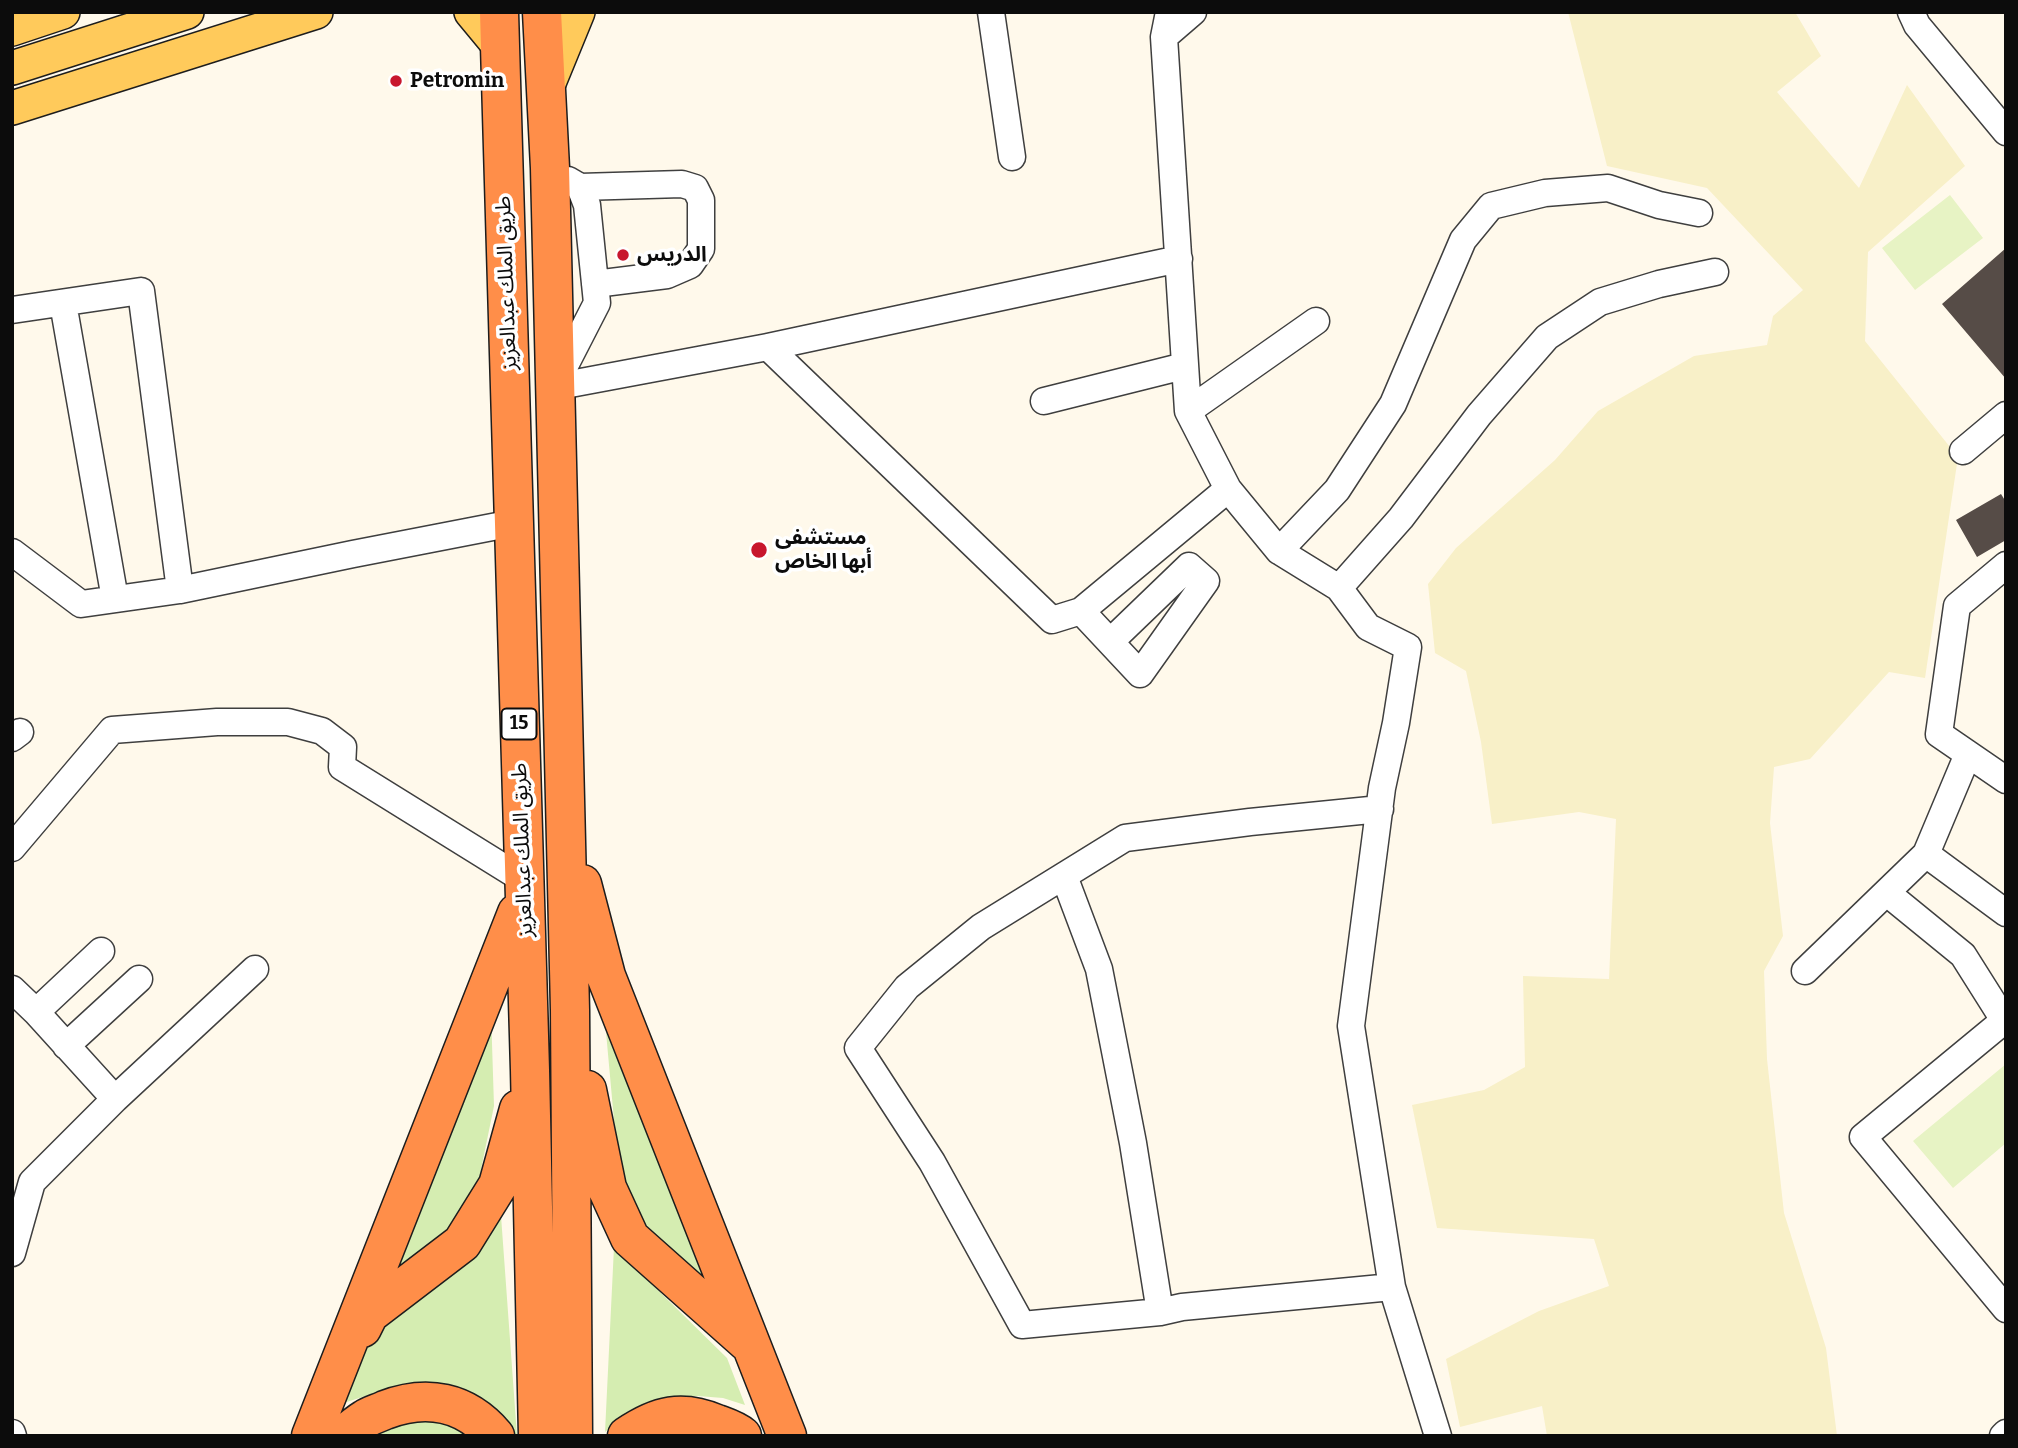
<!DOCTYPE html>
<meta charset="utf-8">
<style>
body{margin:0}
#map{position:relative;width:2018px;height:1448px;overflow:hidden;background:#fff9eb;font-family:Bitter,serif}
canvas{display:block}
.frame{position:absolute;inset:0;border:14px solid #0c0c0c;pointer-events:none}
</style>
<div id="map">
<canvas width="2018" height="1448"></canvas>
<div class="frame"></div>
</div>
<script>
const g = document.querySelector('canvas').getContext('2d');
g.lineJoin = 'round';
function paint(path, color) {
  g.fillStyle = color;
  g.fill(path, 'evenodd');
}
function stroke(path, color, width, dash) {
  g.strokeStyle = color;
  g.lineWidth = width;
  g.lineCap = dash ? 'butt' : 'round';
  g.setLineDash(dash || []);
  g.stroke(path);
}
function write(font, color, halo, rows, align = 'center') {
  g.font = font + ' Bitter,"Noto Sans Arabic",serif';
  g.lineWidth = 7;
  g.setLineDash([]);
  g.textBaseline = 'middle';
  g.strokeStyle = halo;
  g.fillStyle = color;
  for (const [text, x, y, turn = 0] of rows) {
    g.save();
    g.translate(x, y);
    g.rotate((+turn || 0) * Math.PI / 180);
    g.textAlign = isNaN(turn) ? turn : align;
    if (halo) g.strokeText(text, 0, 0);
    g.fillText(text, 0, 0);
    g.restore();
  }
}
paint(new Path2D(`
 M 1568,12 L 1795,12 L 1821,56 L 1777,92 L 1859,188 L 1907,85 L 1965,166 L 1868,252 L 1865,341 L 1958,457 L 1925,678 L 1889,672 L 1810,759 L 1774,767 L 1770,823 L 1783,936 L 1764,971 L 1767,1059 L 1784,1213 L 1826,1348 L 1837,1436 L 1547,1436 L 1542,1406 L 1460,1427 L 1446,1359 L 1539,1311 L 1609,1286 L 1594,1239 L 1437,1228 L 1412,1105 L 1484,1090 L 1525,1067 L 1523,976 L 1609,979 L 1616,819 L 1579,812 L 1492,824 L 1481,742 L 1466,671 L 1435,653 L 1428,584 L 1456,548 L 1555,460 L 1598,411 L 1694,356 L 1767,345 L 1773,316 L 1803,290 L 1707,188 L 1607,166 Z`), '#f8f0c8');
paint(new Path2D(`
 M 491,1012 L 494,1106 L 471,1218 L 378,1289 Z
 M 606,1032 L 710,1285 L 634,1214 L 620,1186 Z
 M 500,1202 L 517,1436 L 508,1436 L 405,1388 L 375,1393 L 337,1405 L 367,1329 Z
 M 614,1247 L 727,1358 L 745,1405 L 723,1398 L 698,1396 L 667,1398 L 630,1410 L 605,1432 Z
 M 431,1415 L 474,1436 L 357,1436 Z`), '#d5edb1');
paint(new Path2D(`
 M 1950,195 L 1983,238 L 1915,290 L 1882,248 Z
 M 2006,1064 L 2006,1143 L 1953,1188 L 1913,1141 Z`), '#e7f3c4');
paint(new Path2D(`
 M 2006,248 L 2006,379 L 1942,304 Z
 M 2001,494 L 2006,502 L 2006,540 L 1977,557 L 1956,520 Z`), '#564c47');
const minor = new Path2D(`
 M 991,12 L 1012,157
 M 1169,12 L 1164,37 L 1188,411 L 1228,489 L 1279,551 L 1339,588 L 1368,627 L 1408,647 L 1396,723 L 1382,788 L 1351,1026 L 1392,1287 L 1438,1436
 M 1911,12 L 1917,25 L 2006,132
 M 1164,37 L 1193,12
 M 580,187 L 682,184 L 695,188 L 701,200 L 701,249 L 690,265 L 667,275 L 595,284
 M 63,303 L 115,599
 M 12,310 L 141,291 L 180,590
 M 768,347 L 1052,620 L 1081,611 L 1140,674 L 1206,581 L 1189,566 L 1110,642
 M 558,379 L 597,303 L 587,205 L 580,187 L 568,180
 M 554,387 L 768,347 L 1179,259
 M 1044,401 L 1184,366
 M 1188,411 L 1316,321
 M 1963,451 L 2006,415
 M 1279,551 L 1337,490 L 1393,404 L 1463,240 L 1491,206 L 1545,193 L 1608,188 L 1659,205 L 1699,213
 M 12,552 L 81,604 L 180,590 L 353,554 L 513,523
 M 2006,565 L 1957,606 L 1939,734 L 2006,780
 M 1339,588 L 1401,518 L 1479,415 L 1547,337 L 1600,302 L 1659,284 L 1715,272
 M 1081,611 L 1228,489
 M 12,738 L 20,732
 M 1380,809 L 1250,822 L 1125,838 L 981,927 L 907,987 L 858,1048 L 932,1162 L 1022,1325 L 1160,1312 L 1182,1307 L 1392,1287
 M 12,848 L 112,730 L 217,722 L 288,722 L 322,731 L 343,747 L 342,767 L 524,880
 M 1926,854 L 2006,913
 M 1064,876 L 1099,969 L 1133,1143 L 1160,1312
 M 1887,893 L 1963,955 L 2004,1020
 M 1805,971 L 1926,854 L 1968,754
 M 12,989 L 36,1012 L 115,1099
 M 36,1012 L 101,951
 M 2006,1019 L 1863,1137 L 2006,1309
 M 66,1046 L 139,979
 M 12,1253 L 32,1182 L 115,1099 L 255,969
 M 12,1433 L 13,1436
 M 2003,1436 L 2006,1433`);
const major = new Path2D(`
 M 471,12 L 500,47
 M 12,29 L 63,12
 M 12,68 L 187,12
 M 546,90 L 578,12
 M 12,108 L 316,12`);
const highway = new Path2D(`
 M 499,12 L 530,1070 L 538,1436
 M 542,12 L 550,168 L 570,1010 L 573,1436
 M 582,884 L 606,976 L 787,1436
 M 587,1090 L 607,1188 L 630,1238 L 747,1342
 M 362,1328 L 369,1314 L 462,1243 L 498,1185 L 519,1109
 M 311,1436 L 517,913
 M 343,1436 C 350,1430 357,1424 365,1419 C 371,1415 379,1413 385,1410 C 427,1394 465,1401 495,1436
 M 627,1436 C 658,1415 682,1409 717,1424 C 725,1427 735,1430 742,1436`);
stroke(minor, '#3f3f3f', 29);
stroke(major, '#1d1d1d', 36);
stroke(highway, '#1d1d1d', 41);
stroke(minor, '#fff', 26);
stroke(major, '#ffca5b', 33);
stroke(highway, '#ff8e49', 38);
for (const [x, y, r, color] of [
 [396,81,7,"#c8172e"],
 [623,255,7,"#c8172e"],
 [759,550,9,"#c8172e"]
]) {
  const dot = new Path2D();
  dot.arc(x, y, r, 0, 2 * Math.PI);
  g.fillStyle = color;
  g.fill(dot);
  stroke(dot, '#fff', 2.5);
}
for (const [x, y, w] of [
 [519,724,35]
]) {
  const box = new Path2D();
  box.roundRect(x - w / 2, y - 15.5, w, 31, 5);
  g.fillStyle = '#fff';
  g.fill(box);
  stroke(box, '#0c0c0c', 2);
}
write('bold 19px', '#0c0c0c', null, [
 ["15",519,724]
]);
write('bold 21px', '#0c0c0c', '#fff', [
 ["Petromin",410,81],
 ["الدريس",637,255],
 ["مستشفى",775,538],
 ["أبها الخاص",775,562]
], 'left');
write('21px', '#0c0c0c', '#fff', [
 ["طريق الملك عبدالعزيز",507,283,-92],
 ["طريق الملك عبدالعزيز",523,850,-92]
]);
</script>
